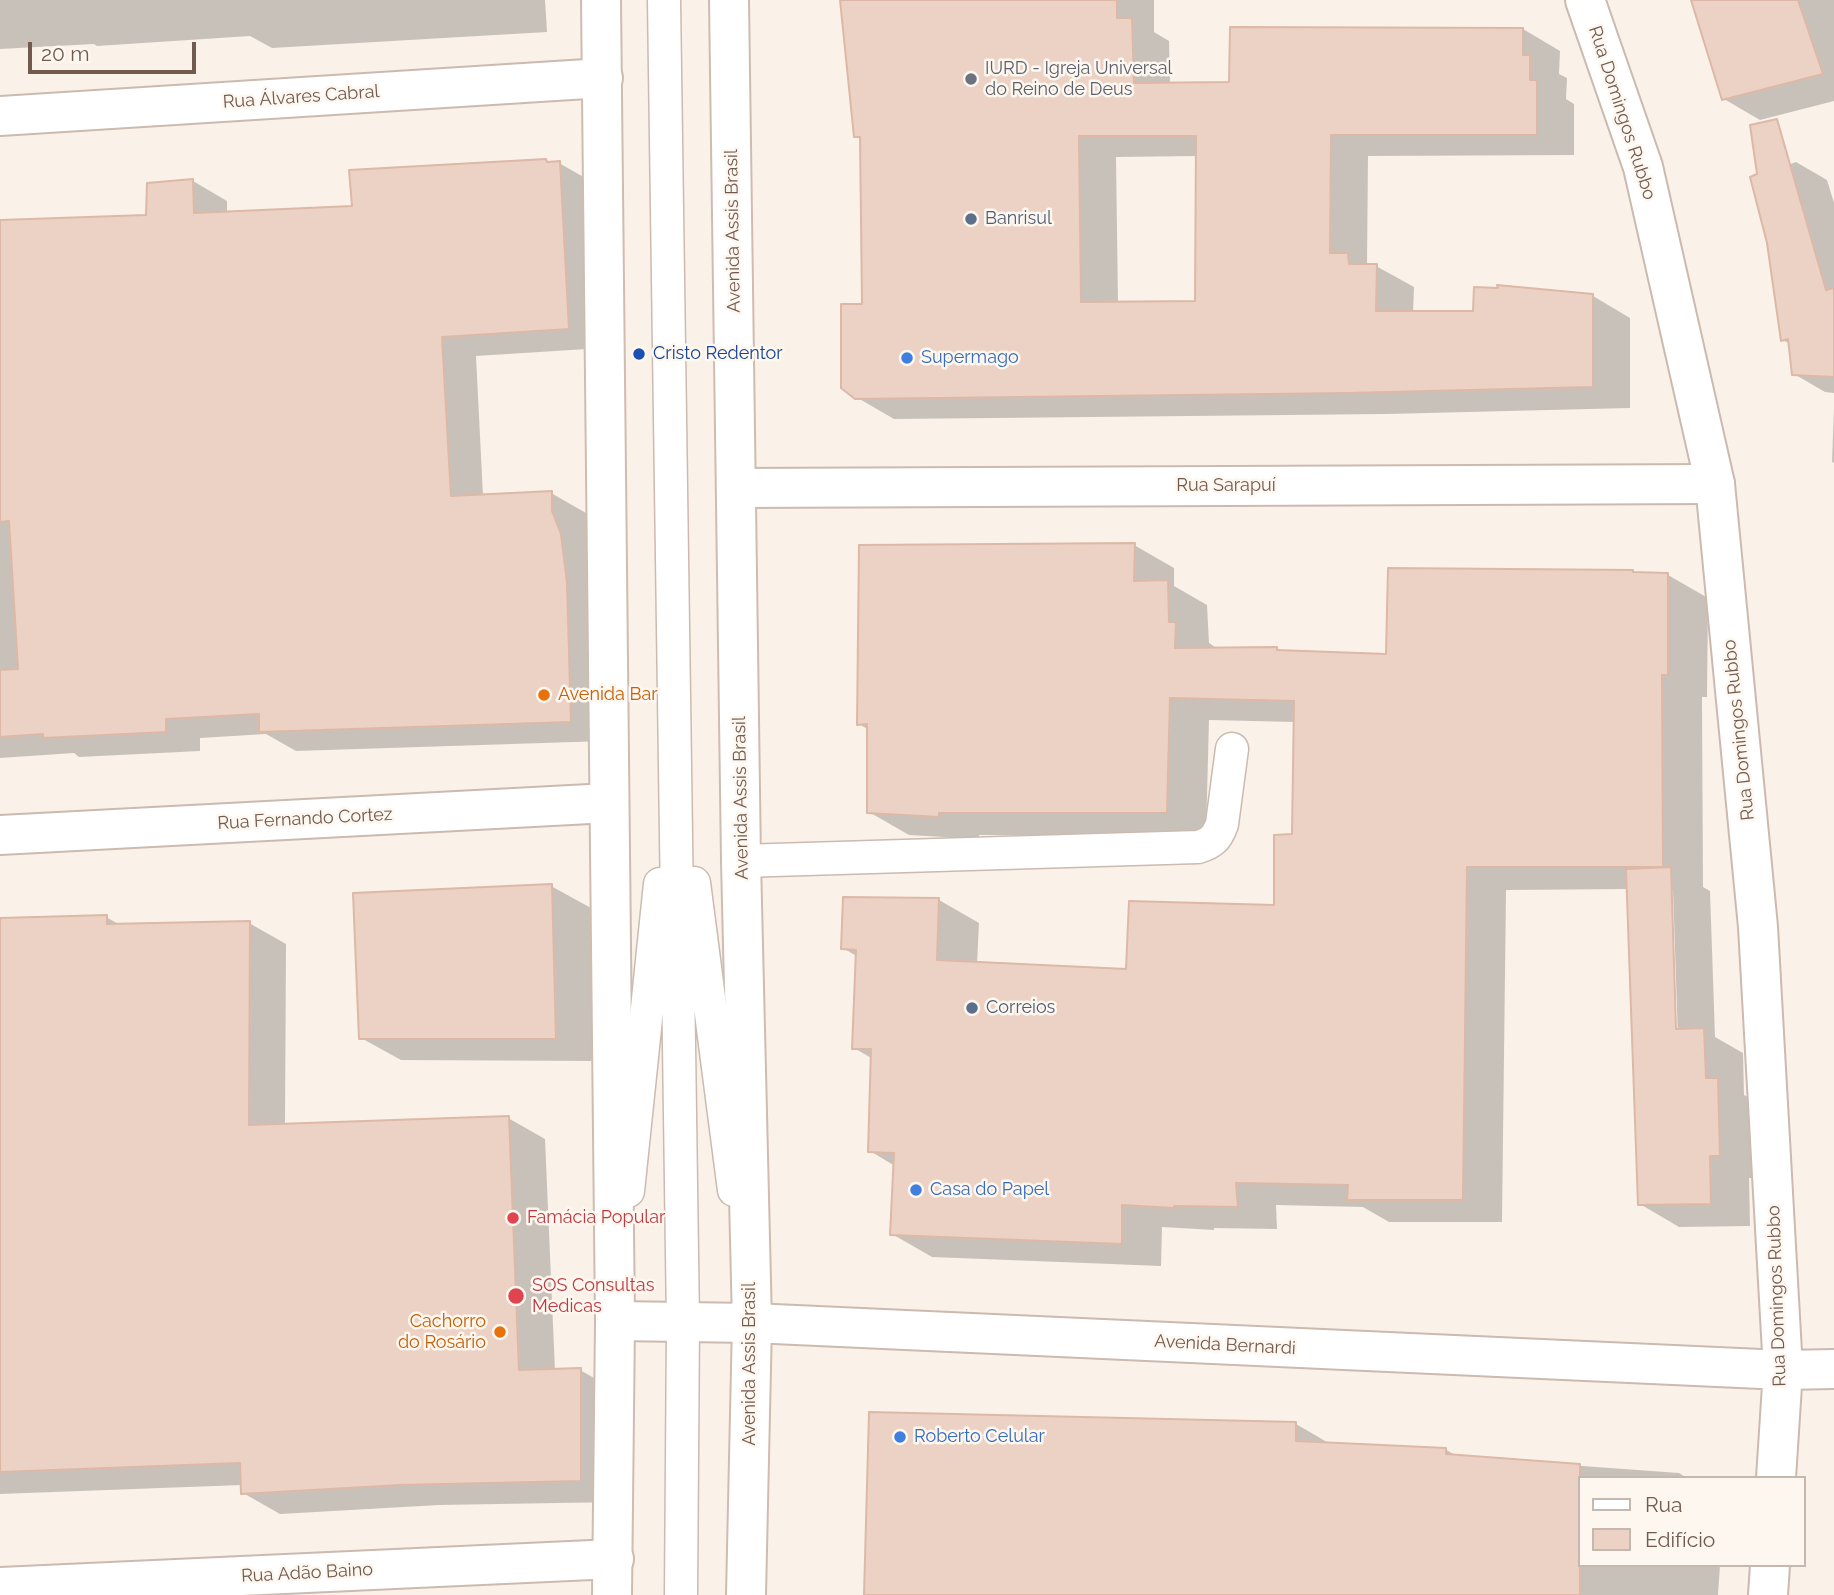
<!DOCTYPE html>
<meta charset="utf-8">
<style>
body{margin:0}
#map{position:relative;width:1834px;height:1595px;overflow:hidden;background:#faf2e9;font-family:Raleway,sans-serif}
canvas{display:block}
.legend{position:absolute;left:1578px;top:1476px;width:228px;height:91px;box-sizing:border-box;background:#fdf7ef;border:2px solid #c5b8af;margin:0;padding:9px 12px;list-style:none;font-size:21px;color:#725a4f}
.legend li{display:flex;align-items:center;gap:14px;height:35px}
.legend b{width:35px;border:2px solid #c5b8af}
.scale{position:absolute;left:28px;top:42px;width:168px;height:32px;box-sizing:border-box;border:4px solid #725a4f;border-top:0;padding-left:9px;font-size:21px;line-height:24px;white-space:nowrap;color:#725a4f;-webkit-text-stroke:5px #fdf7ef;paint-order:stroke}
</style>
<div id="map">
<canvas width="1834" height="1595"></canvas>
<ul class="legend">
<li><b style="height:9px;background:#fff"></b>Rua</li>
<li><b style="height:19px;background:#ecd2c4"></b>Edifício</li>
</ul>
<div class="scale">20 m</div>
</div>
<script>
const g = document.querySelector('canvas').getContext('2d');
g.lineJoin = 'round';
function paint(path, color) {
  g.fillStyle = color;
  g.fill(path, 'evenodd');
}
function stroke(path, color, width, dash) {
  g.strokeStyle = color;
  g.lineWidth = width;
  g.lineCap = dash ? 'butt' : 'round';
  g.setLineDash(dash || []);
  g.stroke(path);
}
function write(font, color, halo, rows, align = 'center') {
  g.font = font + ' Raleway,sans-serif';
  g.lineWidth = 5;
  g.setLineDash([]);
  g.textBaseline = 'middle';
  g.strokeStyle = halo;
  g.fillStyle = color;
  for (const [text, x, y, turn = 0] of rows) {
    g.save();
    g.translate(x, y);
    g.rotate((+turn || 0) * Math.PI / 180);
    g.textAlign = isNaN(turn) ? turn : align;
    if (halo) g.strokeText(text, 0, 0);
    g.fillText(text, 0, 0);
    g.restore();
  }
}
paint(new Path2D(`
 M 0,0 L 545,0 L 547,32 L 272,48 L 250,36 L 97,46 L 94,44 L 0,49 Z
 M 842,0 L 1154,0 L 1154,32 L 1169,41 L 1170,84 L 1231,84 L 1523,29 L 1560,51 L 1559,74 L 1567,78 L 1566,99 L 1574,104 L 1574,155 L 1368,156 L 1367,266 L 1376,266 L 1414,287 L 1413,313 L 1474,312 L 1500,290 L 1593,296 L 1630,318 L 1630,408 L 1387,414 L 894,419 L 856,397 L 864,306 L 861,139 L 856,136 ZM 1197,156 L 1197,303 L 1118,303 L 1116,157 Z
 M 1691,0 L 1834,0 L 1834,101 L 1760,120 L 1724,99 Z
 M 545,161 L 551,163 L 559,163 L 594,183 L 603,348 L 476,356 L 483,496 L 551,493 L 586,513 L 586,532 L 595,555 L 605,741 L 296,751 L 266,734 L 200,738 L 200,751 L 79,757 L 74,753 L 0,758 L 0,222 L 148,217 L 193,181 L 227,201 L 227,213 L 354,207 Z
 M 1796,162 L 1827,180 L 1834,203 L 1834,393 L 1825,392 L 1794,374 L 1791,344 L 1782,340 L 1769,242 L 1752,178 Z
 M 1834,407 L 1834,463 L 1832,462 Z
 M 1134,545 L 1174,568 L 1174,586 L 1207,605 L 1209,643 L 1215,647 L 1215,649 L 1277,648 L 1282,652 L 1388,656 L 1633,572 L 1668,575 L 1708,598 L 1707,697 L 1702,697 L 1703,887 L 1710,891 L 1715,1037 L 1743,1053 L 1744,1095 L 1757,1102 L 1759,1178 L 1749,1178 L 1750,1226 L 1679,1227 L 1640,1204 L 1629,889 L 1506,890 L 1502,1222 L 1389,1222 L 1363,1207 L 1276,1205 L 1277,1229 L 1214,1228 L 1214,1230 L 1162,1227 L 1161,1266 L 932,1257 L 892,1234 L 895,1166 L 870,1151 L 873,1059 L 854,1048 L 858,957 L 843,948 L 939,900 L 979,923 L 977,964 L 1127,971 L 1276,907 L 1294,835 L 1296,722 L 1209,720 L 1206,835 L 979,835 L 979,839 L 909,835 L 869,812 L 869,730 L 859,724 ZM 1670,891 L 1673,891 L 1678,1038 L 1675,1038 Z
 M 551,886 L 591,908 L 595,1061 L 401,1060 L 361,1038 Z
 M 106,917 L 122,926 L 249,923 L 286,944 L 285,1125 L 508,1118 L 545,1139 L 555,1371 L 580,1370 L 617,1391 L 618,1502 L 439,1505 L 280,1514 L 243,1493 L 242,1485 L 0,1494 L 0,920 Z
 M 1296,1424 L 1332,1445 L 1445,1449 L 1458,1457 L 1679,1473 L 1687,1478 L 1580,1478 L 1580,1565 L 1720,1565 L 1718,1595 L 865,1595 Z`), '#0003');
const building = new Path2D(`
 M 840,0 L 1117,0 L 1117,18 L 1132,18 L 1134,83 L 1229,82 L 1230,27 L 1523,28 L 1523,55 L 1530,55 L 1530,80 L 1537,80 L 1537,135 L 1331,135 L 1330,253 L 1348,253 L 1349,264 L 1377,264 L 1376,311 L 1473,311 L 1474,287 L 1498,288 L 1497,285 L 1593,294 L 1593,387 L 1348,393 L 855,399 L 841,388 L 841,304 L 862,304 L 860,137 L 854,137 ZM 1079,136 L 1196,136 L 1195,301 L 1081,302 Z
 M 1691,0 L 1798,0 L 1823,74 L 1722,100 Z
 M 1777,119 L 1826,290 L 1834,288 L 1834,377 L 1792,375 L 1788,339 L 1781,341 L 1767,243 L 1750,177 L 1757,174 L 1750,125 Z
 M 546,159 L 547,162 L 560,161 L 569,329 L 442,337 L 451,496 L 552,491 L 552,511 L 561,534 L 567,583 L 571,722 L 259,732 L 259,714 L 166,719 L 166,732 L 43,738 L 43,734 L 0,737 L 0,670 L 18,669 L 9,521 L 0,522 L 0,220 L 146,215 L 147,183 L 193,179 L 194,213 L 352,206 L 349,170 Z
 M 1135,543 L 1134,581 L 1168,580 L 1169,622 L 1176,622 L 1175,648 L 1277,647 L 1277,650 L 1386,654 L 1388,568 L 1633,570 L 1633,572 L 1668,573 L 1668,675 L 1662,675 L 1663,867 L 1467,867 L 1463,1200 L 1347,1200 L 1348,1185 L 1236,1183 L 1238,1207 L 1174,1206 L 1174,1208 L 1122,1205 L 1122,1244 L 890,1235 L 894,1153 L 868,1152 L 871,1049 L 852,1049 L 856,950 L 841,949 L 843,897 L 939,898 L 937,960 L 1126,969 L 1129,901 L 1274,905 L 1274,835 L 1292,834 L 1294,701 L 1170,698 L 1167,813 L 939,813 L 939,817 L 867,813 L 867,724 L 857,725 L 859,545 Z
 M 1671,867 L 1676,1029 L 1704,1028 L 1706,1078 L 1718,1078 L 1720,1156 L 1710,1156 L 1711,1204 L 1638,1205 L 1626,869 Z
 M 552,884 L 556,1039 L 359,1039 L 353,893 Z
 M 107,915 L 107,924 L 250,921 L 249,1125 L 509,1116 L 519,1370 L 581,1368 L 581,1481 L 400,1485 L 241,1494 L 240,1463 L 0,1472 L 0,918 Z
 M 869,1412 L 1296,1422 L 1296,1441 L 1446,1448 L 1446,1454 L 1580,1464 L 1580,1595 L 864,1595 Z`);
paint(building, '#ecd2c4');
stroke(building, '#ddb8a6', 2);
const service = new Path2D(`
 M 664,0 L 683,1322 L 681,1595
 M 741,861 L 1198,847 C 1212,843 1217,838 1222,824 L 1232,749
 M 694,883 L 734,1190
 M 628,1191 L 660,884`);
const minor = new Path2D(`
 M 0,116 L 603,78
 M 737,488 L 1715,484
 M 0,835 L 609,803
 M 0,1587 L 614,1559`);
const tertiary = new Path2D(`
 M 1585,0 L 1643,167 L 1715,484 L 1758,927 L 1783,1370 L 1776,1478
 M 615,1321 L 752,1323 L 1783,1370 L 1834,1369
 M 1768,1595 L 1770,1565`);
const secondary = new Path2D(`
 M 601,0 L 615,1321 L 612,1595
 M 729,0 L 741,861 L 752,1323 L 746,1595`);
stroke(service, '#cbbab0', 35);
stroke(minor, '#cbbab0', 42);
stroke(tertiary, '#cbbab0', 42);
stroke(secondary, '#cfbcb1', 42);
stroke(service, '#fff', 32);
stroke(minor, '#fff', 38);
stroke(tertiary, '#fff', 38);
stroke(secondary, '#fff', 38);
for (const [x, y, r, color] of [
 [971,79,7,"#6b7280"],
 [971,219,7,"#5c6f8a"],
 [639,354,7,"#1a4fb4"],
 [907,358,7,"#3f7fe0"],
 [544,695,7,"#e8710a"],
 [972,1008,7,"#5c6f8a"],
 [916,1190,7,"#3f7fe0"],
 [513,1218,7,"#e0444e"],
 [516,1296,9,"#e0444e"],
 [500,1332,7,"#e8710a"],
 [900,1437,7,"#3f7fe0"]
]) {
  const dot = new Path2D();
  dot.arc(x, y, r, 0, 2 * Math.PI);
  g.fillStyle = color;
  g.fill(dot);
  stroke(dot, '#fdf7ef', 2.5);
}
write('18px', '#5b616d', '#fdf7ef', [
 ["IURD - Igreja Universal",985,69],
 ["do Reino de Deus",985,90]
], 'left');
write('18px', '#725a4f', '#fdf7ef', [
 ["Rua Álvares Cabral",301,97,-4],
 ["Rua Domingos Rubbo",1622,113,72],
 ["Avenida Assis Brasil",733,231,-91],
 ["Rua Sarapuí",1226,486],
 ["Rua Domingos Rubbo",1739,730,-96],
 ["Avenida Assis Brasil",741,798,-91],
 ["Rua Fernando Cortez",305,819,-3],
 ["Rua Domingos Rubbo",1777,1296,-92],
 ["Avenida Bernardi",1225,1345,3],
 ["Avenida Assis Brasil",750,1364,-90],
 ["Rua Adão Baino",307,1573,-3]
]);
write('18px', '#4e5e75', '#fdf7ef', [
 ["Banrisul",985,219],
 ["Correios",986,1008]
], 'left');
write('18px', '#164399', '#fdf7ef', [
 ["Cristo Redentor",653,354]
], 'left');
write('18px', '#366cbe', '#fdf7ef', [
 ["Supermago",921,358],
 ["Casa do Papel",930,1190],
 ["Roberto Celular",914,1437]
], 'left');
write('18px', '#c56008', '#fdf7ef', [
 ["Avenida Bar",558,695],
 ["Cachorro",486,1322,"right"],
 ["do Rosário",486,1343,"right"]
], 'left');
write('18px', '#be3a42', '#fdf7ef', [
 ["Famácia Popular",527,1218],
 ["SOS Consultas",532,1286],
 ["Medicas",532,1307]
], 'left');
</script>
